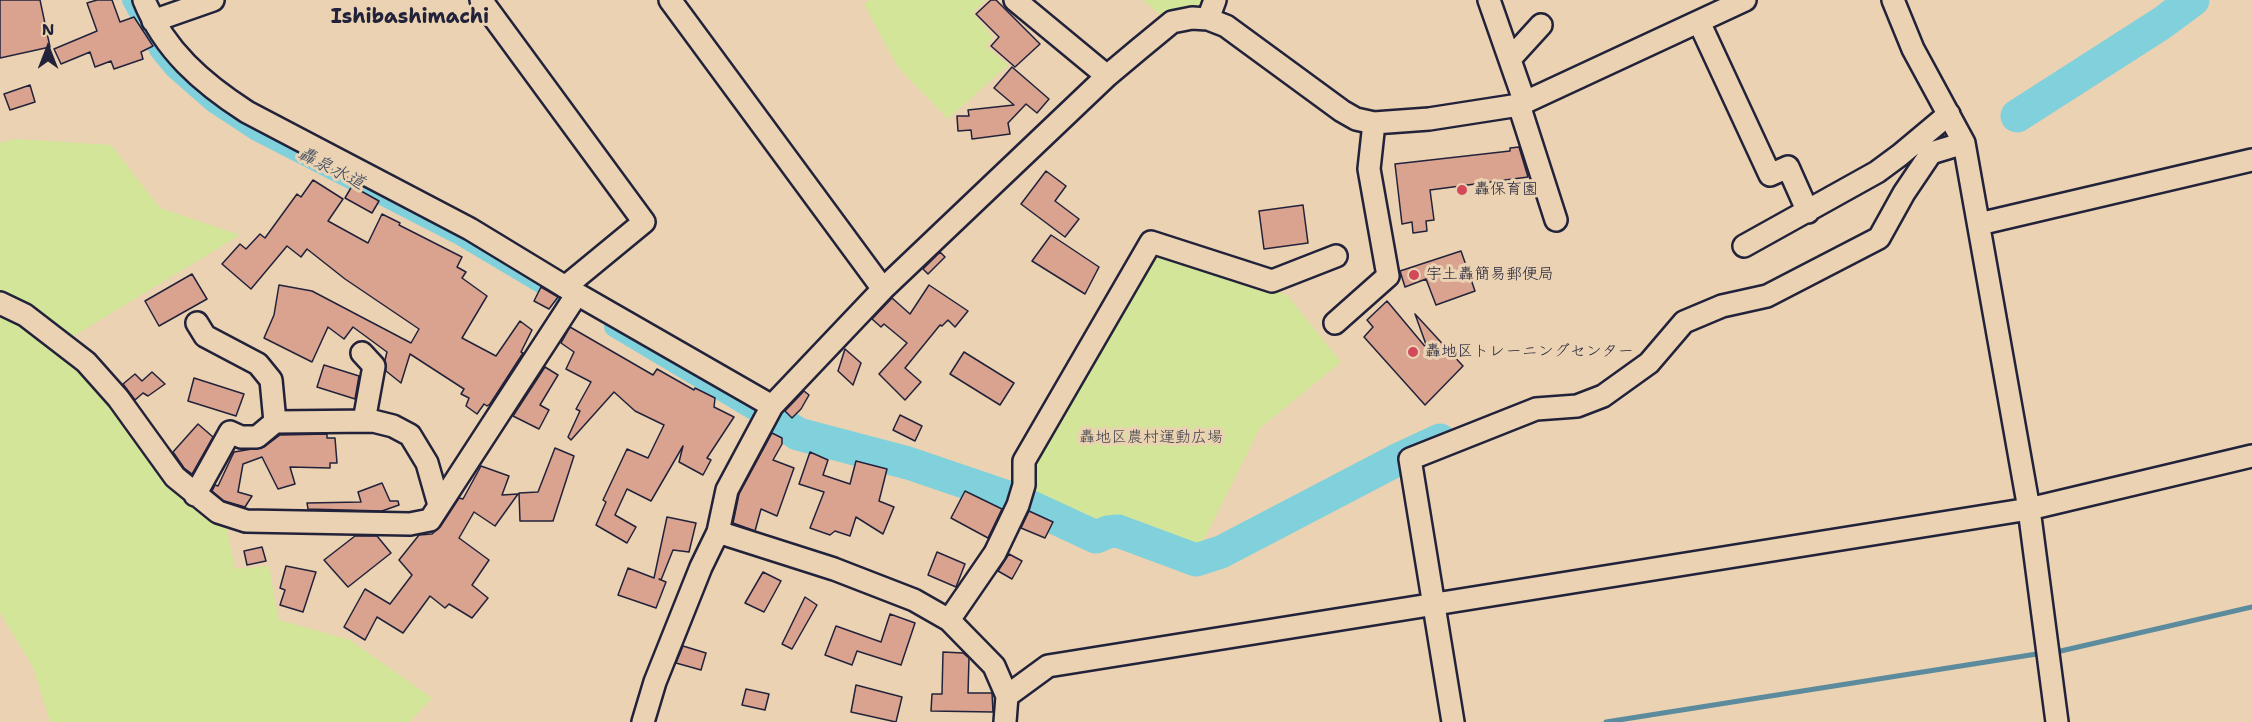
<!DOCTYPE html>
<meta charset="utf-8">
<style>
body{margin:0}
#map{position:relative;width:2252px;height:722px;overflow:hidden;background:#ead2b2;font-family:"Shantell Sans",sans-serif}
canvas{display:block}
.north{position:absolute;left:18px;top:18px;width:60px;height:60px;-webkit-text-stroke:4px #ead2b2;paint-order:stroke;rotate:0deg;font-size:16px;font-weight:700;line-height:24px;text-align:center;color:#22223b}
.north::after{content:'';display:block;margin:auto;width:21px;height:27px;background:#22223b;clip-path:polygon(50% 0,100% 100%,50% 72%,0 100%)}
</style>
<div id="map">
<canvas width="2252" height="722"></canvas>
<div class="north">N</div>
</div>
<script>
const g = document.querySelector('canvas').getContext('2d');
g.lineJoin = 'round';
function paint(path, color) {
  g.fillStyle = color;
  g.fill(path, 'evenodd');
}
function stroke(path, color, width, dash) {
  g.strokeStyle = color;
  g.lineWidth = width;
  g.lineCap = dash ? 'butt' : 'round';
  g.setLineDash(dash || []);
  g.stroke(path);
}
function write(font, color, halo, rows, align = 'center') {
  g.font = font + ' "Shantell Sans","Klee One",sans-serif';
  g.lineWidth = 6;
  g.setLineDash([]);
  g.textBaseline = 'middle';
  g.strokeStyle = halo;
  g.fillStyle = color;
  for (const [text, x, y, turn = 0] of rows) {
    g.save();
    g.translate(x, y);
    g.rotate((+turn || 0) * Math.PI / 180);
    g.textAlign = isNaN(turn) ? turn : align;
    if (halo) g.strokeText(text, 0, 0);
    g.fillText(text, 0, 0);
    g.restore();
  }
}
paint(new Path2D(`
 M 869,0 L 985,0 L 973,13 L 993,37 L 986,46 L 1008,65 L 948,119 L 897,66 L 864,4 Z
 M 1143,0 L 1207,0 L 1204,9 L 1182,9 L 1160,15 Z
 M 15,139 L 111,145 L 160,208 L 240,235 L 59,345 L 113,398 L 163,476 L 199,513 L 226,524 L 235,569 L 269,566 L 279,620 L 350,640 L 432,698 L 409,722 L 50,722 L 33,667 L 0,613 L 0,143 Z
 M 1154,250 L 1287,295 L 1341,362 L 1260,428 L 1197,553 L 1107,521 L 1099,532 L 1025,498 L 1029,464 Z`), '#d2e599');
stroke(new Path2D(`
 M 2052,653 L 2252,607
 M 1606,722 L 2043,653`), '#5b8b9c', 5);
stroke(new Path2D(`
 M 132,0 L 160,51 L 174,68 L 214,103 L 255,130 L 458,234 L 564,297
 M 614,327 L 760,414`), '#81d1dc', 20);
stroke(new Path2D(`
 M 2017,116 L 2162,23 L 2193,0
 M 776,420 L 798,434 L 908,463 L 1014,499 L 1096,537 L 1108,532 L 1118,531 L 1196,560 L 1221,552 L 1397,460 L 1440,440`), '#81d1dc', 33);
const building = new Path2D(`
 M 0,0 L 40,0 L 50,47 L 0,58 Z
 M 97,0 L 112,0 L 120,22 L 134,17 L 153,46 L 141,52 L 143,59 L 114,69 L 111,61 L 95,67 L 90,52 L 61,64 L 54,49 L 97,31 L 87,3 Z
 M 991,0 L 996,0 L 1040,44 L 1015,67 L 991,46 L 999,37 L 976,14 Z
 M 1012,67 L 1049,99 L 1037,113 L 1026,104 L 1008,123 L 1010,134 L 972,139 L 971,130 L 958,131 L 957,116 L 969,116 L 968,110 L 1014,105 L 994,88 Z
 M 30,85 L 35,102 L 10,110 L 4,94 Z
 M 1519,147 L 1528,177 L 1430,190 L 1434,220 L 1426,221 L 1427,231 L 1413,233 L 1412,222 L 1402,224 L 1395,164 L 1510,151 L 1510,148 Z
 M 1046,171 L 1066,186 L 1055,201 L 1079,219 L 1065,237 L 1021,204 Z
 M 313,180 L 343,199 L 328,221 L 368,243 L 382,214 L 400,223 L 399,225 L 462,257 L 457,267 L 466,272 L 462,278 L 487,296 L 462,338 L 496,356 L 520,321 L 532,330 L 521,352 L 523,353 L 490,404 L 487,406 L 484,404 L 477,414 L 466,406 L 469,398 L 461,394 L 464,389 L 410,354 L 401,383 L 386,371 L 385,360 L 387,352 L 353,327 L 344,339 L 328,327 L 312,362 L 264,338 L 274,315 L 279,285 L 312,291 L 411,343 L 419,329 L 345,279 L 307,249 L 301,257 L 287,246 L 251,289 L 222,264 L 240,244 L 246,249 L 260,234 L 265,238 L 297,194 L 301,197 Z
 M 352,186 L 379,201 L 372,213 L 345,198 Z
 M 1303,205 L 1308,243 L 1264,249 L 1259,211 Z
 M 1051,235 L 1099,267 L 1085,294 L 1032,261 Z
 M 1461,251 L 1475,291 L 1436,305 L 1426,279 L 1405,287 L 1400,271 Z
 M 940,252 L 945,257 L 928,274 L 923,269 Z
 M 192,274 L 207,299 L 159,326 L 145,301 Z
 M 929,285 L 968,311 L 955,327 L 948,320 L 942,326 L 940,325 L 905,368 L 921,382 L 905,400 L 879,374 L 907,343 L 884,324 L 881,327 L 872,319 L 892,298 L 910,314 Z
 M 541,287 L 558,297 L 549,309 L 534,301 Z
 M 1387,301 L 1428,350 L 1415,314 L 1463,366 L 1425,405 L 1364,337 L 1373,327 L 1367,320 Z
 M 570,327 L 653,375 L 657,369 L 694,390 L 695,388 L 715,398 L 714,407 L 734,417 L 707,458 L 711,460 L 703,475 L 679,462 L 683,446 L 651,501 L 627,489 L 615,515 L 636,527 L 627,543 L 596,525 L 606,502 L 603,500 L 627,449 L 648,458 L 664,425 L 635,411 L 614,392 L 571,440 L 568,437 L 580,411 L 576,409 L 591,382 L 566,369 L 574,352 L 561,343 Z
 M 845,349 L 861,363 L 853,385 L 838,371 Z
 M 964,352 L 1014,383 L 1000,405 L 950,374 Z
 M 324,365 L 359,376 L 355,399 L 317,387 Z
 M 545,367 L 558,375 L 540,405 L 549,410 L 539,429 L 513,416 Z
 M 152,372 L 165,384 L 148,396 L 143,393 L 135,400 L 123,384 L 135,374 L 142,381 Z
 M 194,378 L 244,394 L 236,416 L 188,401 Z
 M 804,391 L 809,395 L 801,409 L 792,418 L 785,411 Z
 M 900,415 L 922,426 L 915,441 L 893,430 Z
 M 198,424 L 213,437 L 192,474 L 184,468 L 173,452 Z
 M 772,433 L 782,438 L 782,444 L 773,460 L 794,468 L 777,516 L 761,509 L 755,531 L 733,523 L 739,494 Z
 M 327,434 L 327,438 L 335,438 L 337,463 L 330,463 L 330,468 L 290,467 L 295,484 L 278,489 L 262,457 L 243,464 L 238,492 L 252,496 L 245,507 L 224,501 L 212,491 L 215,485 L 218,486 L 234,452 L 264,447 L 280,435 Z
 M 555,448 L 574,456 L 553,521 L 520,521 L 519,493 L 538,492 Z
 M 810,452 L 828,460 L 823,475 L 850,484 L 856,461 L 887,469 L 879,501 L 894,507 L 883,534 L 856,517 L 850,536 L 835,531 L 830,535 L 810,528 L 824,492 L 799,484 Z
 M 481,466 L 509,476 L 502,495 L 518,494 L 495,526 L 474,512 L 459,538 L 489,560 L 472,585 L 488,598 L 472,618 L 449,604 L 445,608 L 430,596 L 403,633 L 377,617 L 365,640 L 344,627 L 365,589 L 390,604 L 412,575 L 399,560 L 419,535 L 432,534 L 440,527 L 459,498 L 463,499 Z
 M 382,483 L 390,501 L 398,501 L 399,505 L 382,511 L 308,509 L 307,503 L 361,502 L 358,492 Z
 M 965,491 L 1002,509 L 988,538 L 951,518 Z
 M 1029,511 L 1053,522 L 1045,538 L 1021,528 Z
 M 667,517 L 696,523 L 689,552 L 673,550 L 661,580 L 659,579 L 666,582 L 656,608 L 618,595 L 628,568 L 654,578 Z
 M 355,536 L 377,536 L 391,553 L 348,587 L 324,560 Z
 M 262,547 L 266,561 L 247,565 L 244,551 Z
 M 937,552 L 965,564 L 956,587 L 928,575 Z
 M 1009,554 L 1022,561 L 1012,579 L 998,571 Z
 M 286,566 L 316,572 L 303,612 L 280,605 L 285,590 L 280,588 Z
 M 763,572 L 781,581 L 764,612 L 745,603 Z
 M 805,597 L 817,605 L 792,649 L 782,644 Z
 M 890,614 L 915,623 L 901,665 L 857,651 L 852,665 L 825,655 L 836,626 L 881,642 Z
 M 683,646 L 706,653 L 701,670 L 676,663 Z
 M 943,652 L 963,653 L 969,658 L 968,693 L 992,693 L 993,712 L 931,711 L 932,694 L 942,694 Z
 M 856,685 L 902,697 L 896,722 L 851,712 Z
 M 746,689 L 769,694 L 765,710 L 742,705 Z`);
paint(building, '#d9a390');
stroke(building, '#22223b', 1.5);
const minor = new Path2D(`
 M 144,0 C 164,50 202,83 247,112 L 470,229 L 577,294 L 772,406
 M 481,0 L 644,222 L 565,287
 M 670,0 L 883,289
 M 1015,0 L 1107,76
 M 1489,0 L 1525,103
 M 1893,0 L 1913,49 L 1964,143 L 2029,509 L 2057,722
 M 1208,19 L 1215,0
 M 153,21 L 213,0
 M 1699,22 L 1770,175 L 1788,167 L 1808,212
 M 1510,59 L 1541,25
 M 1519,105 L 1556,220
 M 1979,224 L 2252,160
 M 1744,246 L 1877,172 L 1900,155 L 1949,114
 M 0,303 L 25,315 L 86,362 L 118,398 L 175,477 L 218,512 L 246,521 L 410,524 L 430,520 L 577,294
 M 197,323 L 205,336 L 258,364 L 271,380 L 275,422
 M 1335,323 L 1388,276 L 1369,169 L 1374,123
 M 362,353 L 374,366 L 364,421
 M 195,495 L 230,432 L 241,437 L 257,437 L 275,422 L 373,421 L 393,426 L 410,435 L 427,463 L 439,505
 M 718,532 L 834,569 L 914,600 L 949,620 L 994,666 L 1007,696 L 1005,722
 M 949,620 L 995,553 L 1018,505 L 1024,485 L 1024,461 L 1151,242 L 1272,281 L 1336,256
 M 1007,696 L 1048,666 L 2029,509 L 2252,456
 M 643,722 L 655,682 L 701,567 L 718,532 L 727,490 L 772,406 L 883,289 L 1107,76 L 1138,50 L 1172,22 L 1192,18 L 1208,19 L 1226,26 L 1342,111 L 1356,119 L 1374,123 L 1429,119 L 1519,105 L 1745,0
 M 1453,722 L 1410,459 L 1536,409 L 1577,406 L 1603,396 L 1649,363 L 1684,322 L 1722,306 L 1767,296 L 1879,238 L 1904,193 L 1931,153 L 1964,143`);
stroke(minor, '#22223b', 26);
stroke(minor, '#ead2b2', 21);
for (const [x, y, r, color] of [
 [1462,190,6,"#d1495b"],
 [1414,275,6,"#d1495b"],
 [1413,352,6,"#d1495b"]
]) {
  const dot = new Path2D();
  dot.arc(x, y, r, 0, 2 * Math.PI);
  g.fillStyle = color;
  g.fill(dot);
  stroke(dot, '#ead2b2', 2);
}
write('16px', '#22223b', '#ead2b2', [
 ["轟保育園",1474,190],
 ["宇土轟簡易郵便局",1426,275],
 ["轟地区トレーニングセンター",1425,352]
], 'left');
write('16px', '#3c3f49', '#ead2b2', [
 ["轟地区農村運動広場",1151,438]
]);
write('italic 18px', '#35455b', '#ead2b2', [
 ["轟泉水道",331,169,27]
]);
write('bold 20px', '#22223b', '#ead2b2', [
 ["Ishibashimachi",410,18]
]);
</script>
